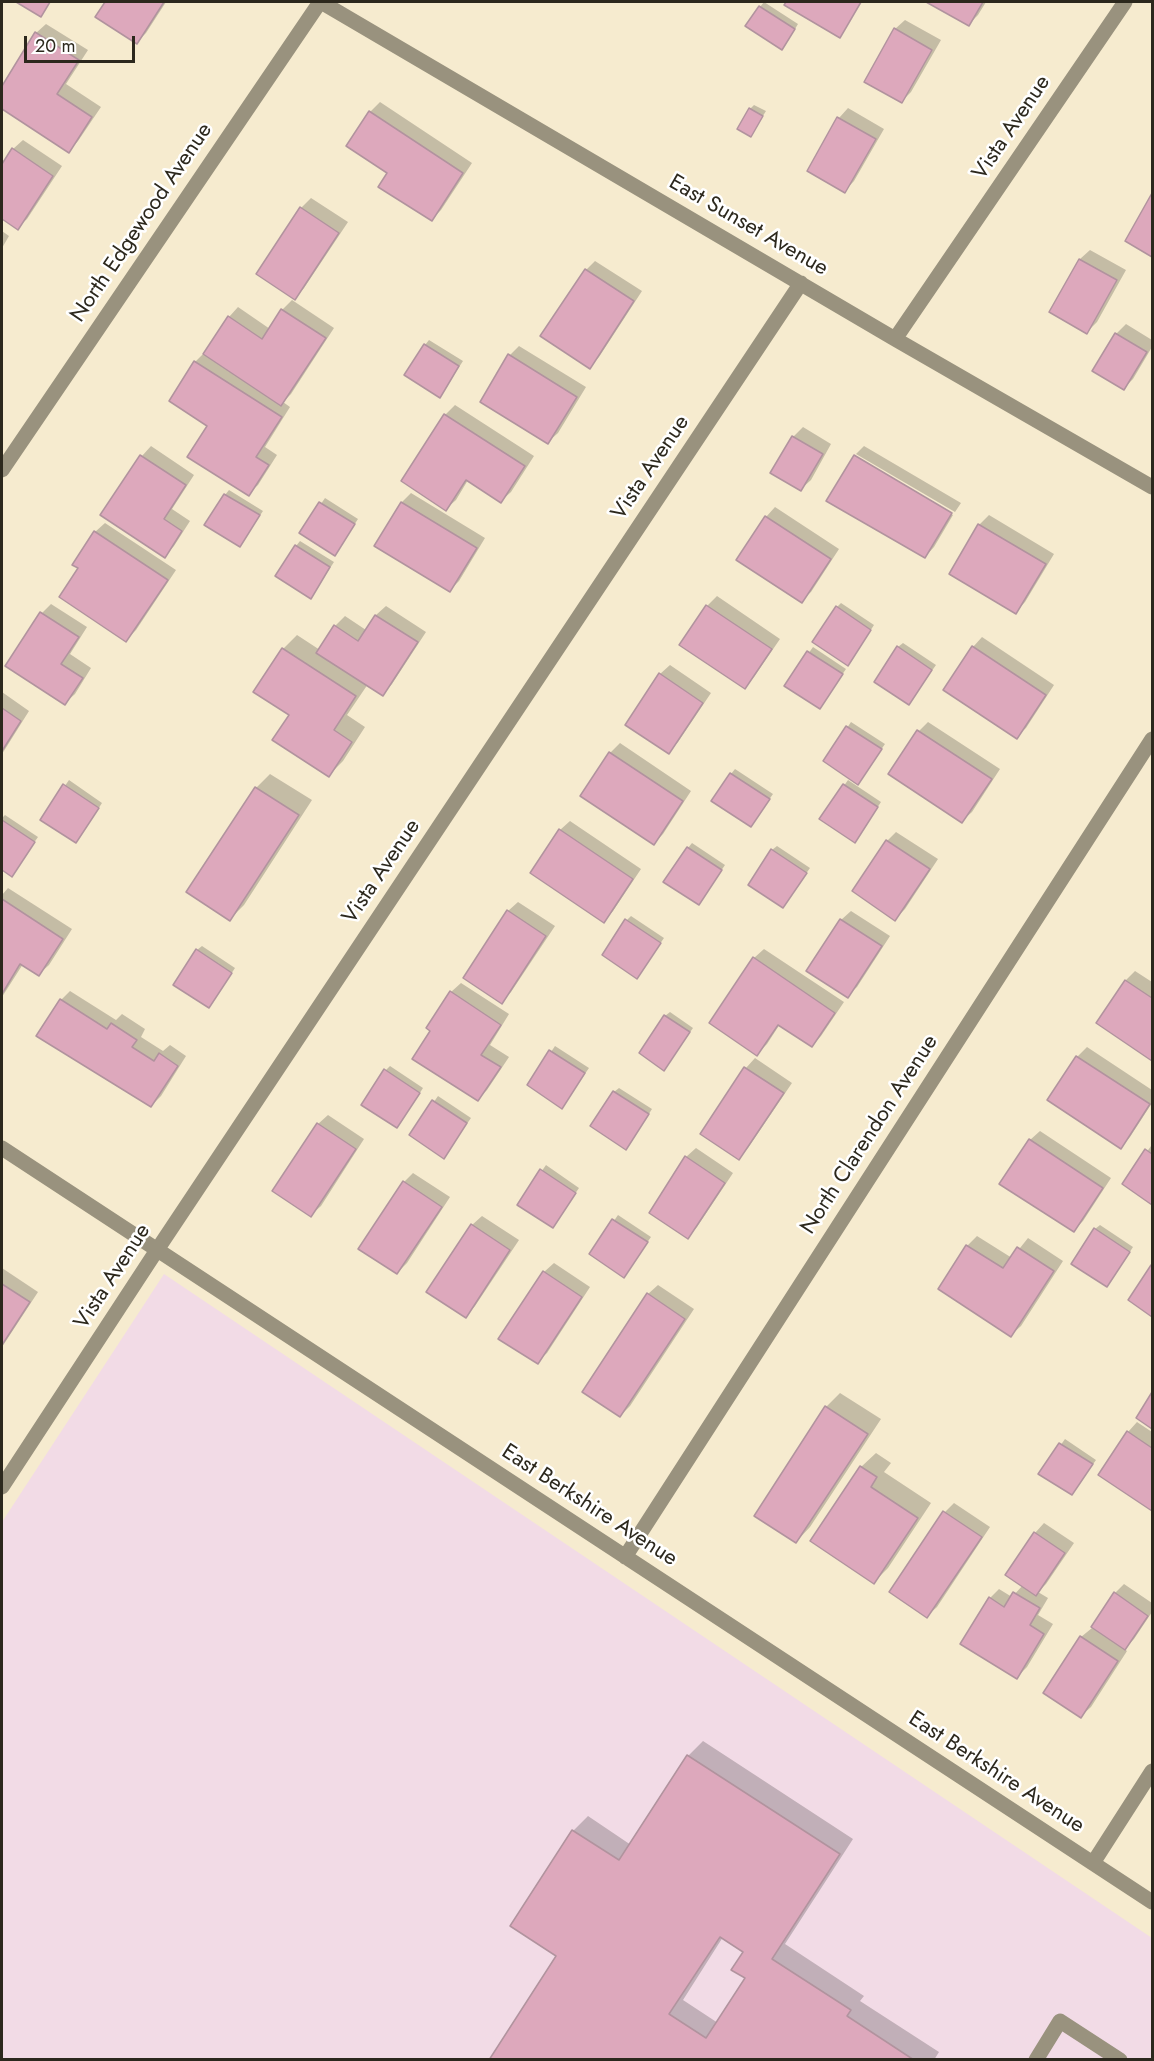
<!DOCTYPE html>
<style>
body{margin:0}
#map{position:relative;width:1154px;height:2061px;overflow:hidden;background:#f6ebcf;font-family:Jost,sans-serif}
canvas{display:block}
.frame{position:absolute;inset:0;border:3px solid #2c281d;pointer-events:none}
.scale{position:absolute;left:24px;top:36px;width:111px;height:27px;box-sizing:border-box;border:3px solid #2c281d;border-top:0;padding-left:8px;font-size:18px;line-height:21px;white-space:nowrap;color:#2c281d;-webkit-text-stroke:4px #fff;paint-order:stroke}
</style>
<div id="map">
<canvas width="1154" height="2061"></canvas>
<div class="frame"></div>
<div class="scale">20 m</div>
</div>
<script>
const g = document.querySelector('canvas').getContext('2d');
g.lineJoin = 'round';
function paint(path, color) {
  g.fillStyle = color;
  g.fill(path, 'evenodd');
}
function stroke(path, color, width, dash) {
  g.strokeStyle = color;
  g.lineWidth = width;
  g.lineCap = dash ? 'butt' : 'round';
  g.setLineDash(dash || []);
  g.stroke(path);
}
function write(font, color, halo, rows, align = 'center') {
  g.font = font + ' Jost,sans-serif';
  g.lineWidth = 5;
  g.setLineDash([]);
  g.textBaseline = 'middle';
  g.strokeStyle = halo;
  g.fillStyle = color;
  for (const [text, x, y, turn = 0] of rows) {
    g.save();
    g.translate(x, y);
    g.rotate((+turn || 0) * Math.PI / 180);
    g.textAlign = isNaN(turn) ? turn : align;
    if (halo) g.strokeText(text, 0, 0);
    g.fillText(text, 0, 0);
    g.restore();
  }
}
paint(new Path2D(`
 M 164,1274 L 1152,1938 L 1152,2059 L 2,2059 L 2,1522 Z`), '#f2dbe6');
paint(new Path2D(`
 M 107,2 L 166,2 L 146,33 L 137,42 L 97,17 Z
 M 764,2 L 798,24 L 786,44 L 760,7 Z
 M 788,2 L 862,2 L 839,36 L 786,5 Z
 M 929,2 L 986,2 L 978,15 L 969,24 Z
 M 905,20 L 941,40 L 911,92 L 902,101 L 895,29 Z
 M 46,24 L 88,50 L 66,84 L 101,107 L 78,141 L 69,151 L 2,107 L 2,89 L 36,33 Z
 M 380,102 L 472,163 L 441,210 L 432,219 L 389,173 L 370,112 Z
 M 754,105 L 766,111 L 751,135 L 750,109 Z
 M 848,108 L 884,129 L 854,181 L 845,191 L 809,170 L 839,118 Z
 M 23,140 L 62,166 L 27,219 L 17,228 L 2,218 L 2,167 L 13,149 Z
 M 1152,196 L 1152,255 L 1127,241 Z
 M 311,198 L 348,222 L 304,288 L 295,298 L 258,273 L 301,208 Z
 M 2,231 L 9,236 L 2,248 Z
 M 1090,250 L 1126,270 L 1097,322 L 1087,332 L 1051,311 L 1080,259 Z
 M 595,261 L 642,291 L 599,357 L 589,367 L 586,270 Z
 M 292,300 L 334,328 L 291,394 L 283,402 L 290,407 L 265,447 L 277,455 L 258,485 L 248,494 L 209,425 L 171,401 L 195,362 L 205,352 L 229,317 L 238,307 L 270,329 L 282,310 Z
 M 1126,324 L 1152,340 L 1152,347 L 1133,379 L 1124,388 L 1094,371 L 1116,334 Z
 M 429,340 L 463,361 L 440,396 L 425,345 Z
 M 519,346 L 586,387 L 558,433 L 548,442 L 510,355 Z
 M 455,405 L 534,456 L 511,492 L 501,501 L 468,480 L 456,500 L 446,509 L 445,415 Z
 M 803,427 L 831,444 L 811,480 L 801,489 L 793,437 Z
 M 151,446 L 194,475 L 172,509 L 190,521 L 174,546 L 164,556 L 103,515 L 142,456 Z
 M 864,446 L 961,503 L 955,512 L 856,454 Z
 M 855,455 L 855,457 L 953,515 L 934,547 L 925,557 L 828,501 Z
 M 229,490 L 263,511 L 240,545 L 225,495 Z
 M 411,493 L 485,538 L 459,581 L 450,590 L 376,545 L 402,502 Z
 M 325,498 L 358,519 L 335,554 L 301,533 Z
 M 775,507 L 839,549 L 811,592 L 801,601 L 766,517 Z
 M 989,515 L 1054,554 L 1025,602 L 1016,612 L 951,573 L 979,525 Z
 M 105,523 L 176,570 L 136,630 L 126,640 L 80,568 L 95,532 Z
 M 300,541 L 334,562 L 311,597 L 296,546 Z
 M 717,596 L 780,639 L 754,677 L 745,687 L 681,644 L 707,606 Z
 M 841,603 L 874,625 L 852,659 L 837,607 Z
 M 51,604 L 87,627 L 70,654 L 91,668 L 75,694 L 65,703 L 7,666 L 42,613 Z
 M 386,606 L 426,632 L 392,684 L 383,694 L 368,684 L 347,715 L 365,727 L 343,761 L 329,775 L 291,714 L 283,649 L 297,635 L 320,650 L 335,626 L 345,616 L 366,630 L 376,615 Z
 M 982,637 L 1054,685 L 1026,728 L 1016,737 L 973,647 Z
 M 903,643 L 936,665 L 909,703 L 898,647 Z
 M 813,647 L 846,669 L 820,707 L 786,685 Z
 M 670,665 L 711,693 L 678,742 L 669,752 L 660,674 Z
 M 2,692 L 29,711 L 2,754 Z
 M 851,722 L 885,744 L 858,783 L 825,761 Z
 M 928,722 L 1000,769 L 972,812 L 962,821 L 919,731 Z
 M 620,743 L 691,791 L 663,834 L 654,843 L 610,753 Z
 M 735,769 L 773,794 L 751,825 L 731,774 Z
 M 270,774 L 312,800 L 244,905 L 230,919 L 256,788 Z
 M 69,780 L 102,803 L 80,837 L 42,819 Z
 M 848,780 L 881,802 L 855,841 L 821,819 Z
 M 5,815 L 38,837 L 11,875 L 2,869 L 2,818 Z
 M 570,821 L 641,869 L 613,911 L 604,921 L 560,830 Z
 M 896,832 L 938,859 L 905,909 L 895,919 L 887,841 Z
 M 692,843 L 725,865 L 699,903 L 688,848 Z
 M 777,846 L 810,868 L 783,906 L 772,850 Z
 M 8,888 L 72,929 L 49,965 L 39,974 L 23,964 L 2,997 L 2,895 Z
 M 518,902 L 555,926 L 511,992 L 501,1002 L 508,911 Z
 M 851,911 L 890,936 L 857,987 L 847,996 L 841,920 Z
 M 631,916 L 664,938 L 637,977 L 627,920 Z
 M 202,946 L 235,968 L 209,1007 L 197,950 Z
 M 764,949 L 844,1002 L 821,1036 L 812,1046 L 780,1024 L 767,1044 L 757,1054 L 754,958 Z
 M 1135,971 L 1152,982 L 1152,1059 L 1098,1023 L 1126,980 Z
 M 461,983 L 509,1014 L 490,1045 L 509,1057 L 487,1090 L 478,1099 L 432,1030 L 451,992 Z
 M 70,991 L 116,1020 L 122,1014 L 145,1029 L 141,1037 L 163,1051 L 170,1045 L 186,1056 L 161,1096 L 151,1106 L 61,1000 Z
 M 670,1012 L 693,1028 L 664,1069 L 665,1016 Z
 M 555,1046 L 589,1068 L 562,1107 L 529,1085 Z
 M 1087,1047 L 1152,1090 L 1152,1103 L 1130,1137 L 1121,1147 L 1049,1099 L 1077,1057 Z
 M 755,1058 L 792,1083 L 748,1148 L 739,1158 L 702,1134 L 746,1068 Z
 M 390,1066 L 423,1088 L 401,1122 L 386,1070 Z
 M 619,1088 L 652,1109 L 630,1144 L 614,1092 Z
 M 438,1096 L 471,1118 L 444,1157 L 411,1135 Z
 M 328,1115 L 364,1139 L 321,1206 L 311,1215 L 318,1124 Z
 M 1040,1131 L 1111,1178 L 1083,1221 L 1074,1230 L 1030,1140 Z
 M 1151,1146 L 1152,1147 L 1152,1203 L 1124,1184 Z
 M 696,1148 L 733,1173 L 697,1227 L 688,1237 L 686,1157 Z
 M 546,1165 L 579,1188 L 553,1226 L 519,1204 Z
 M 413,1173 L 450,1197 L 407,1263 L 397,1273 L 404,1182 Z
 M 618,1215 L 651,1237 L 624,1276 L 591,1254 Z
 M 482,1216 L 519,1240 L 475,1306 L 466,1316 L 472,1225 Z
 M 1100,1225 L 1133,1247 L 1111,1281 L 1095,1229 Z
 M 977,1236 L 1012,1258 L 1028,1238 L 1063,1261 L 1021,1326 L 1011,1335 L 940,1288 L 967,1246 Z
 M 554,1263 L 590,1287 L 547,1353 L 537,1362 L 544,1272 Z
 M 1152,1266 L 1152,1315 L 1130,1300 Z
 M 2,1268 L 38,1292 L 2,1347 Z
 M 658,1285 L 694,1309 L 630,1406 L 620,1416 L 648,1294 Z
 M 840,1393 L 881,1419 L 810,1527 L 796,1542 L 826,1407 Z
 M 1137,1422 L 1152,1432 L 1152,1509 L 1100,1474 L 1128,1432 Z
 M 1065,1439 L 1096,1460 L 1072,1494 L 1041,1473 Z
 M 876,1453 L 891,1463 L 884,1472 L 931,1503 L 888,1568 L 874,1582 L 812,1541 L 861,1467 Z
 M 954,1503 L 990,1527 L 937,1607 L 927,1616 L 945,1512 Z
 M 1044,1523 L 1074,1543 L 1046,1584 L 1038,1592 L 1048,1598 L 1038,1615 L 1053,1624 L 1027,1667 L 1017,1677 L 990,1598 L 999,1589 L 1012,1597 L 1023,1585 L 1035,1533 Z
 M 1124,1584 L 1152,1603 L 1152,1612 L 1134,1639 L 1124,1649 L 1127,1651 L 1091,1707 L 1081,1716 L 1081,1637 L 1092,1628 L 1115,1593 Z
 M 703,1741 L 853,1839 L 785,1944 L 864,1996 L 860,2001 L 939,2052 L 934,2060 L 491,2060 L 558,1955 L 512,1925 L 573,1831 L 588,1816 L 631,1845 L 688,1756 ZM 723,1937 L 745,1951 L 747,1978 L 718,2023 L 683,2000 Z`), '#0003');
const building = new Path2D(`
 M 16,2 L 50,2 L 41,17 Z
 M 105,2 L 164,2 L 137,44 L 95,17 Z
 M 786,2 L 861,2 L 840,38 L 784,5 Z
 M 926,2 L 983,2 L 969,26 Z
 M 759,6 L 795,29 L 782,50 L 745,26 Z
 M 894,28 L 932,50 L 902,103 L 864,82 Z
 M 35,32 L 79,60 L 57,94 L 92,117 L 69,153 L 2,109 L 2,86 Z
 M 749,108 L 763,116 L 751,137 L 737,129 Z
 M 369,111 L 463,173 L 432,221 L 378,187 L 387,173 L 346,146 Z
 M 837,117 L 876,139 L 845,193 L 807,171 Z
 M 12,148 L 53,176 L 18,230 L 2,219 L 2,164 Z
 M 1152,193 L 1152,257 L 1125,241 Z
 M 300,207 L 339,233 L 295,300 L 256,274 Z
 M 1079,259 L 1117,280 L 1087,334 L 1049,312 Z
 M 585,269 L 634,301 L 590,369 L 540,336 Z
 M 281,309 L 326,338 L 281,406 L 203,354 L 228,316 L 262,339 Z
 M 1115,333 L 1147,352 L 1124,390 L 1092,371 Z
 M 424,344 L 459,366 L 440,398 L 404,375 Z
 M 508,354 L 577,397 L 548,444 L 480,402 Z
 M 194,361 L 282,417 L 256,457 L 269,465 L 249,496 L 187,457 L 207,426 L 169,401 Z
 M 444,414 L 525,466 L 501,503 L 466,480 L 446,511 L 401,481 Z
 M 792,436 L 823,454 L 801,491 L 770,473 Z
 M 140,455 L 186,485 L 164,519 L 182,531 L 165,558 L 100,515 Z
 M 854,455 L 952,513 L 925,558 L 826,501 Z
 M 224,494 L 260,515 L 240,547 L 204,525 Z
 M 319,502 L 355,524 L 335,556 L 299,533 Z
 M 401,502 L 477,548 L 450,592 L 374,546 Z
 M 765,516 L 831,559 L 802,603 L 736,560 Z
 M 978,524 L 1046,564 L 1016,614 L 949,574 Z
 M 94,531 L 168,580 L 126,642 L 59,597 L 78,568 L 72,565 Z
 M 295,545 L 330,567 L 311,599 L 275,576 Z
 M 706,605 L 772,649 L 745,689 L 679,645 Z
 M 836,606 L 871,630 L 848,666 L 812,642 Z
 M 40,612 L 79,637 L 61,664 L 83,678 L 65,705 L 5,666 Z
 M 375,615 L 418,642 L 383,696 L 316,653 L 334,625 L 358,641 Z
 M 897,646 L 932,670 L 909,705 L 874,682 Z
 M 972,646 L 1046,695 L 1017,739 L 943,690 Z
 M 282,648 L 356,696 L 334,730 L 352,742 L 329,777 L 272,740 L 289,715 L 253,692 Z
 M 807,651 L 843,674 L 820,709 L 784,686 Z
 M 659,673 L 703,703 L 669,754 L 625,725 Z
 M 2,708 L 21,721 L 2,751 Z
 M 846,726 L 882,749 L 858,785 L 823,761 Z
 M 917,730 L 992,779 L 962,823 L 888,774 Z
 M 609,752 L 683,801 L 654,845 L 580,796 Z
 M 730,773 L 770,799 L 751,827 L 711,801 Z
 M 63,784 L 99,808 L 76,843 L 40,820 Z
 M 843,784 L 878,807 L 855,843 L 819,819 Z
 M 255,787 L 299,815 L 230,921 L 186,892 Z
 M 2,820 L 35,842 L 12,877 L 2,870 Z
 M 559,829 L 633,879 L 604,923 L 530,873 Z
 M 886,840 L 930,869 L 895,921 L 852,891 Z
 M 687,847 L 722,870 L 699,905 L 663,882 Z
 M 771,849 L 807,873 L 783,908 L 748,885 Z
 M 2,899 L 63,939 L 39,976 L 20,964 L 2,994 Z
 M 507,910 L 546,936 L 502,1004 L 463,978 Z
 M 625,919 L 661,943 L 637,979 L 602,955 Z
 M 840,919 L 882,946 L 848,998 L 806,971 Z
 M 196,949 L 232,973 L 209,1008 L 173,985 Z
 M 753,957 L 835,1013 L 812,1047 L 778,1025 L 757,1056 L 709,1023 Z
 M 1125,980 L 1152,998 L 1152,1061 L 1096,1023 Z
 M 450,991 L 501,1025 L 481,1055 L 501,1067 L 478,1101 L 412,1059 L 430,1031 L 426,1028 Z
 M 60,999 L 107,1029 L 111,1023 L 137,1040 L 132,1047 L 154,1061 L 159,1053 L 178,1066 L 151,1107 L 36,1036 Z
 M 664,1015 L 690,1032 L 664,1071 L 639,1053 Z
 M 549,1050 L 585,1073 L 562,1109 L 527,1085 Z
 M 1076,1056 L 1150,1104 L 1121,1149 L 1047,1100 Z
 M 744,1067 L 784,1093 L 739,1160 L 700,1134 Z
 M 384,1069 L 420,1093 L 397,1128 L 361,1105 Z
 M 613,1091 L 649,1114 L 626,1150 L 590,1126 Z
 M 432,1100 L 467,1123 L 444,1159 L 409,1135 Z
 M 317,1123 L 356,1149 L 311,1217 L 272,1191 Z
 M 1029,1139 L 1103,1188 L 1074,1232 L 999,1184 Z
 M 1145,1149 L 1152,1154 L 1152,1205 L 1122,1184 Z
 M 685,1156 L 725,1183 L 688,1239 L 649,1213 Z
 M 540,1169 L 576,1193 L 553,1228 L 517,1205 Z
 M 403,1181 L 442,1207 L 397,1274 L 358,1249 Z
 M 612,1219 L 648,1242 L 624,1278 L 589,1254 Z
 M 471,1224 L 510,1250 L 466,1318 L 426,1292 Z
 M 1094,1228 L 1130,1252 L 1107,1287 L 1071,1264 Z
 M 966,1245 L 1003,1268 L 1017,1247 L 1054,1271 L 1011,1337 L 938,1289 Z
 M 1151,1265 L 1152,1266 L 1152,1317 L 1128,1300 Z
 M 543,1271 L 582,1297 L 538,1364 L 498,1339 Z
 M 2,1284 L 30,1302 L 2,1345 Z
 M 647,1293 L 685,1319 L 620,1417 L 582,1392 Z
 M 1152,1392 L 1152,1429 L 1136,1418 Z
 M 825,1406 L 868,1434 L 796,1543 L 754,1516 Z
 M 1127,1431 L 1152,1448 L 1152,1511 L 1098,1475 Z
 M 1059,1443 L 1093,1464 L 1072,1495 L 1038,1474 Z
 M 860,1466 L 877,1477 L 871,1487 L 918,1518 L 874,1584 L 810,1541 Z
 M 943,1511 L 982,1537 L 927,1618 L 889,1592 Z
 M 1034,1532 L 1065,1553 L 1036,1596 L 1005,1575 Z
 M 1013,1592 L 1040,1608 L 1030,1625 L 1044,1634 L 1017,1679 L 960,1644 L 989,1597 L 1004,1607 Z
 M 1114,1592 L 1148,1616 L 1125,1650 L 1091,1627 Z
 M 1080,1636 L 1118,1661 L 1081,1718 L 1043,1693 Z
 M 687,1755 L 840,1854 L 772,1959 L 851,2010 L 847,2016 L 914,2060 L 489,2060 L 556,1956 L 510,1926 L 572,1830 L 619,1860 ZM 720,1937 L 743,1952 L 731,1970 L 745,1978 L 706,2038 L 669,2014 Z`);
paint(building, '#dda8bc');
stroke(building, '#b1939e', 1.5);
stroke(new Path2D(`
 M 1036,2060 L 1060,2021 L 1120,2060`), '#99927e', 15);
stroke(new Path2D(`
 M 321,2 L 895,339 L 1152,487
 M 895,339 L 1125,2
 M 2,470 L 320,2
 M 2,1148 L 1152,1902
 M 2,1487 L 157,1250 L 801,283
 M 625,1557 L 1152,739
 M 1093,1863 L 1152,1771`), '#99927e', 15);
write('22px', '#2c281d', '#fff', [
 ["Vista Avenue",1012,128,-56],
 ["North Edgewood Avenue",142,223,-56],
 ["East Sunset Avenue",748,226,30],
 ["Vista Avenue",651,468,-56],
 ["Vista Avenue",382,872,-56],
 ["North Clarendon Avenue",870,1135,-57],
 ["Vista Avenue",113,1277,-57],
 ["East Berkshire Avenue",589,1506,33],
 ["East Berkshire Avenue",996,1773,33]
]);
</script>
